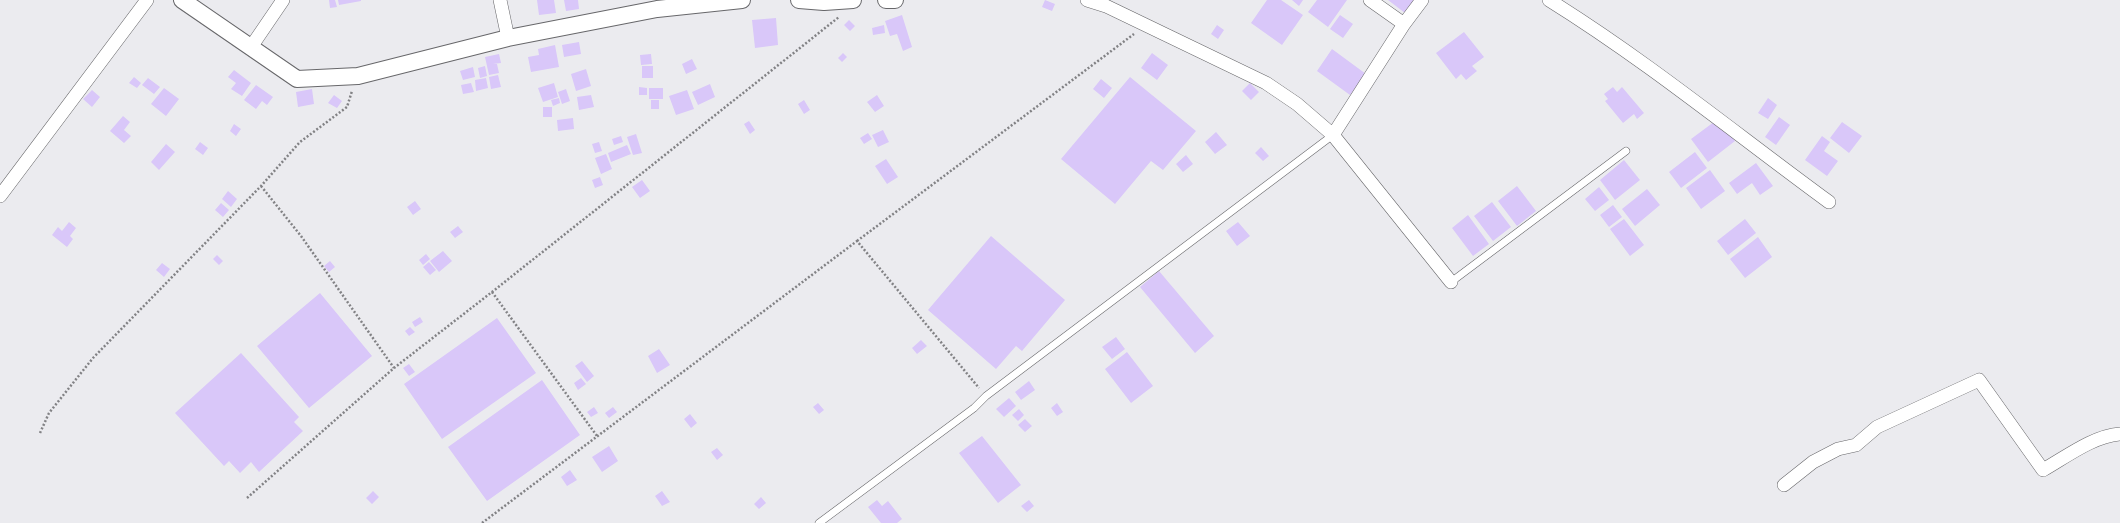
<!DOCTYPE html>
<style>
body{margin:0}
canvas{display:block;background:#ebebef}
</style>
<canvas width="2120" height="523"></canvas>
<script>
const g = document.querySelector('canvas').getContext('2d');
g.lineJoin = 'round';
function paint(path, color) {
  g.fillStyle = color;
  g.fill(path, 'evenodd');
}
function stroke(path, color, width, dash) {
  g.strokeStyle = color;
  g.lineWidth = width;
  g.lineCap = dash ? 'butt' : 'round';
  g.setLineDash(dash || []);
  g.stroke(path);
}
paint(new Path2D(`
 M 329,0 L 335,0 L 337,7 L 330,8 Z
 M 338,0 L 361,0 L 361,1 L 339,5 Z
 M 537,0 L 554,0 L 556,13 L 539,15 Z
 M 564,0 L 578,0 L 579,9 L 566,11 Z
 M 1045,0 L 1055,4 L 1052,11 L 1042,7 Z
 M 1267,0 L 1281,0 L 1303,15 L 1282,45 L 1251,23 Z
 M 1292,0 L 1303,0 L 1299,6 Z
 M 1317,0 L 1347,0 L 1328,27 L 1308,12 Z
 M 1388,0 L 1415,0 L 1405,13 Z
 M 902,15 L 912,47 L 903,51 L 897,34 L 890,36 L 885,21 Z
 M 1340,15 L 1353,24 L 1343,38 L 1330,29 Z
 M 776,18 L 778,45 L 755,48 L 752,20 Z
 M 849,20 L 855,26 L 850,31 L 844,25 Z
 M 884,25 L 885,33 L 873,35 L 872,28 Z
 M 1217,25 L 1224,30 L 1218,39 L 1211,34 Z
 M 1464,32 L 1484,57 L 1472,66 L 1477,71 L 1466,80 L 1461,74 L 1456,79 L 1436,53 Z
 M 579,42 L 581,54 L 564,57 L 562,45 Z
 M 555,45 L 559,67 L 531,72 L 528,57 L 539,55 L 538,49 Z
 M 1332,49 L 1366,74 L 1350,95 L 1317,71 Z
 M 843,53 L 847,57 L 842,62 L 838,58 Z
 M 1152,53 L 1168,65 L 1157,80 L 1141,68 Z
 M 499,54 L 501,63 L 493,64 L 497,64 L 499,73 L 489,75 L 485,57 Z
 M 651,54 L 652,64 L 641,65 L 640,55 Z
 M 692,59 L 697,69 L 686,74 L 682,64 Z
 M 485,66 L 487,76 L 480,78 L 478,68 Z
 M 642,66 L 653,66 L 653,78 L 642,78 Z
 M 473,67 L 475,77 L 463,80 L 460,71 Z
 M 586,69 L 591,86 L 576,91 L 571,74 Z
 M 234,70 L 251,83 L 242,96 L 231,89 L 236,83 L 228,77 Z
 M 498,75 L 501,87 L 491,89 L 489,77 Z
 M 134,77 L 141,83 L 137,88 L 129,83 Z
 M 1130,77 L 1196,131 L 1163,170 L 1151,161 L 1115,204 L 1061,159 Z
 M 148,78 L 160,87 L 154,94 L 142,85 Z
 M 486,78 L 488,88 L 476,91 L 475,80 Z
 M 1101,79 L 1112,88 L 1104,98 L 1093,89 Z
 M 471,83 L 474,92 L 463,94 L 461,85 Z
 M 554,83 L 558,97 L 543,102 L 538,88 Z
 M 1250,83 L 1259,92 L 1251,100 L 1242,91 Z
 M 710,84 L 715,97 L 698,105 L 692,92 Z
 M 256,85 L 273,97 L 267,105 L 262,101 L 256,109 L 244,100 Z
 M 639,87 L 647,88 L 647,95 L 639,95 Z
 M 1613,87 L 1617,92 L 1622,87 L 1644,113 L 1637,119 L 1634,114 L 1623,123 L 1605,101 L 1608,99 L 1604,94 Z
 M 164,88 L 179,99 L 166,116 L 151,104 Z
 M 649,88 L 663,88 L 663,99 L 649,99 Z
 M 312,89 L 314,104 L 298,107 L 296,92 Z
 M 566,89 L 570,101 L 562,104 L 558,92 Z
 M 92,90 L 100,97 L 92,107 L 83,99 Z
 M 687,90 L 694,109 L 676,115 L 669,96 Z
 M 334,95 L 342,101 L 337,108 L 328,103 Z
 M 591,95 L 594,107 L 579,110 L 577,97 Z
 M 877,95 L 884,106 L 875,112 L 867,102 Z
 M 559,98 L 560,103 L 553,106 L 551,100 Z
 M 1768,98 L 1777,105 L 1768,119 L 1758,113 Z
 M 651,100 L 659,100 L 659,109 L 651,109 Z
 M 804,100 L 810,110 L 804,114 L 798,104 Z
 M 543,107 L 552,107 L 552,117 L 543,117 Z
 M 123,116 L 130,122 L 124,130 L 131,136 L 124,143 L 110,131 Z
 M 1779,117 L 1790,125 L 1776,145 L 1765,137 Z
 M 573,118 L 574,129 L 558,131 L 557,120 Z
 M 1718,119 L 1735,141 L 1708,162 L 1691,139 Z
 M 749,121 L 755,130 L 750,134 L 744,124 Z
 M 1842,122 L 1862,136 L 1849,153 L 1830,138 Z
 M 234,124 L 241,129 L 236,136 L 230,131 Z
 M 883,130 L 889,142 L 878,147 L 872,135 Z
 M 1216,132 L 1227,145 L 1215,154 L 1205,142 Z
 M 868,133 L 872,139 L 864,144 L 860,138 Z
 M 636,134 L 642,153 L 633,155 L 627,137 Z
 M 621,136 L 623,142 L 614,145 L 612,139 Z
 M 1822,136 L 1830,142 L 1824,151 L 1838,161 L 1827,176 L 1805,160 Z
 M 200,142 L 208,148 L 203,155 L 195,149 Z
 M 599,142 L 602,151 L 595,153 L 592,144 Z
 M 166,144 L 175,152 L 159,170 L 151,162 Z
 M 627,145 L 631,154 L 611,162 L 608,153 Z
 M 1261,147 L 1269,156 L 1263,161 L 1255,153 Z
 M 1695,152 L 1707,168 L 1681,188 L 1669,172 Z
 M 606,154 L 612,169 L 601,174 L 595,158 Z
 M 1186,155 L 1193,164 L 1183,172 L 1176,164 Z
 M 886,159 L 898,177 L 887,184 L 875,166 Z
 M 1624,160 L 1640,180 L 1615,200 L 1600,180 Z
 M 1756,163 L 1773,186 L 1760,195 L 1752,183 L 1737,194 L 1729,183 Z
 M 1710,170 L 1725,191 L 1701,209 L 1686,188 Z
 M 600,177 L 603,185 L 595,188 L 592,180 Z
 M 642,180 L 650,191 L 640,198 L 632,187 Z
 M 1517,186 L 1536,211 L 1517,226 L 1498,201 Z
 M 1599,187 L 1609,200 L 1595,211 L 1585,199 Z
 M 1647,189 L 1660,205 L 1635,226 L 1622,209 Z
 M 228,191 L 237,199 L 231,207 L 222,199 Z
 M 415,201 L 421,209 L 413,215 L 407,207 Z
 M 1492,202 L 1511,227 L 1493,241 L 1474,216 Z
 M 221,203 L 229,210 L 223,217 L 215,210 Z
 M 1613,205 L 1622,217 L 1609,227 L 1600,215 Z
 M 1468,215 L 1489,244 L 1473,256 L 1452,228 Z
 M 1624,219 L 1644,245 L 1630,256 L 1610,229 Z
 M 1745,219 L 1756,233 L 1728,255 L 1717,241 Z
 M 69,222 L 76,228 L 70,236 L 73,239 L 67,247 L 52,235 L 58,227 L 62,231 Z
 M 1238,222 L 1250,236 L 1237,246 L 1226,231 Z
 M 458,226 L 463,232 L 455,238 L 450,232 Z
 M 991,236 L 1065,300 L 1022,351 L 1016,346 L 996,369 L 928,310 Z
 M 1758,237 L 1772,257 L 1745,278 L 1730,259 Z
 M 443,251 L 452,261 L 439,272 L 430,261 Z
 M 426,254 L 430,259 L 423,265 L 419,260 Z
 M 217,255 L 223,261 L 219,265 L 213,259 Z
 M 330,261 L 335,267 L 329,272 L 324,266 Z
 M 429,262 L 436,270 L 430,275 L 423,267 Z
 M 162,263 L 170,269 L 164,277 L 156,270 Z
 M 1159,271 L 1214,336 L 1195,353 L 1140,287 Z
 M 320,293 L 372,356 L 309,408 L 257,346 Z
 M 420,317 L 423,322 L 415,327 L 412,322 Z
 M 497,318 L 536,373 L 442,439 L 404,384 Z
 M 410,327 L 415,332 L 409,336 L 405,331 Z
 M 1116,337 L 1125,349 L 1112,359 L 1102,347 Z
 M 921,340 L 927,346 L 917,354 L 912,348 Z
 M 659,349 L 670,365 L 657,373 L 648,356 Z
 M 1127,352 L 1153,386 L 1131,403 L 1105,369 Z
 M 241,353 L 299,417 L 294,422 L 303,431 L 259,472 L 251,462 L 240,473 L 229,461 L 224,466 L 175,413 Z
 M 582,361 L 594,376 L 587,382 L 575,366 Z
 M 409,364 L 415,372 L 409,376 L 403,368 Z
 M 581,378 L 586,384 L 578,390 L 574,383 Z
 M 542,380 L 580,435 L 487,501 L 448,447 Z
 M 1029,381 L 1035,390 L 1021,400 L 1015,392 Z
 M 1009,398 L 1016,406 L 1004,417 L 996,409 Z
 M 818,403 L 824,410 L 819,414 L 813,407 Z
 M 1057,403 L 1063,412 L 1057,416 L 1051,408 Z
 M 594,407 L 598,413 L 591,417 L 587,412 Z
 M 613,407 L 617,412 L 609,418 L 605,413 Z
 M 1019,409 L 1024,415 L 1018,421 L 1012,415 Z
 M 690,414 L 697,423 L 691,428 L 684,419 Z
 M 1025,419 L 1032,426 L 1025,432 L 1018,425 Z
 M 982,436 L 1021,485 L 998,503 L 959,453 Z
 M 609,446 L 618,461 L 602,472 L 592,457 Z
 M 717,448 L 723,455 L 717,460 L 711,452 Z
 M 570,470 L 577,480 L 567,486 L 561,477 Z
 M 373,491 L 379,497 L 372,504 L 366,498 Z
 M 662,491 L 670,502 L 662,506 L 655,496 Z
 M 761,497 L 766,503 L 759,509 L 754,504 Z
 M 877,500 L 882,506 L 888,501 L 902,519 L 897,523 L 881,523 L 868,507 Z
 M 1029,500 L 1034,506 L 1027,512 L 1021,506 Z`), '#d9c7f9');
const service = new Path2D(`
 M 1451,282 L 1626,151
 M 819,523 L 974,408 L 986,396 L 1333,135`);
const minor = new Path2D(`
 M 500,0 L 508,38
 M 1087,0 L 1106,6 L 1266,83 L 1297,104 L 1333,135 L 1451,282
 M 1370,0 L 1404,24
 M 1549,0 C 1647,61 1736,134 1829,202
 M 251,47 L 283,0
 M 1333,135 L 1404,24 L 1422,0
 M 0,196 L 147,0
 M 1784,485 L 1813,462 L 1838,449 L 1856,445 L 1877,427 L 1979,380 L 2043,470 C 2066,457 2093,436 2120,434`);
const tertiary = new Path2D(`
 M 182,0 L 297,79 L 358,76 L 508,38 L 657,9 L 742,0
 M 799,0 L 824,2 L 853,0
 M 886,0 L 895,0`);
stroke(service, '#67676a', 8);
stroke(minor, '#67676a', 14);
stroke(tertiary, '#67676a', 18);
stroke(new Path2D(`
 M 261,186 L 301,236 L 394,368
 M 857,241 L 1134,34
 M 492,292 L 597,436
 M 40,433 L 49,413 L 93,358 L 261,186 L 300,142 L 347,107 L 352,91
 M 247,498 L 394,368 L 492,292 L 839,17
 M 482,523 L 857,241 L 979,388`), '#828285', 2.5, [2, 2]);
stroke(service, '#fff', 7);
stroke(minor, '#fff', 13);
stroke(tertiary, '#fff', 16);
</script>
